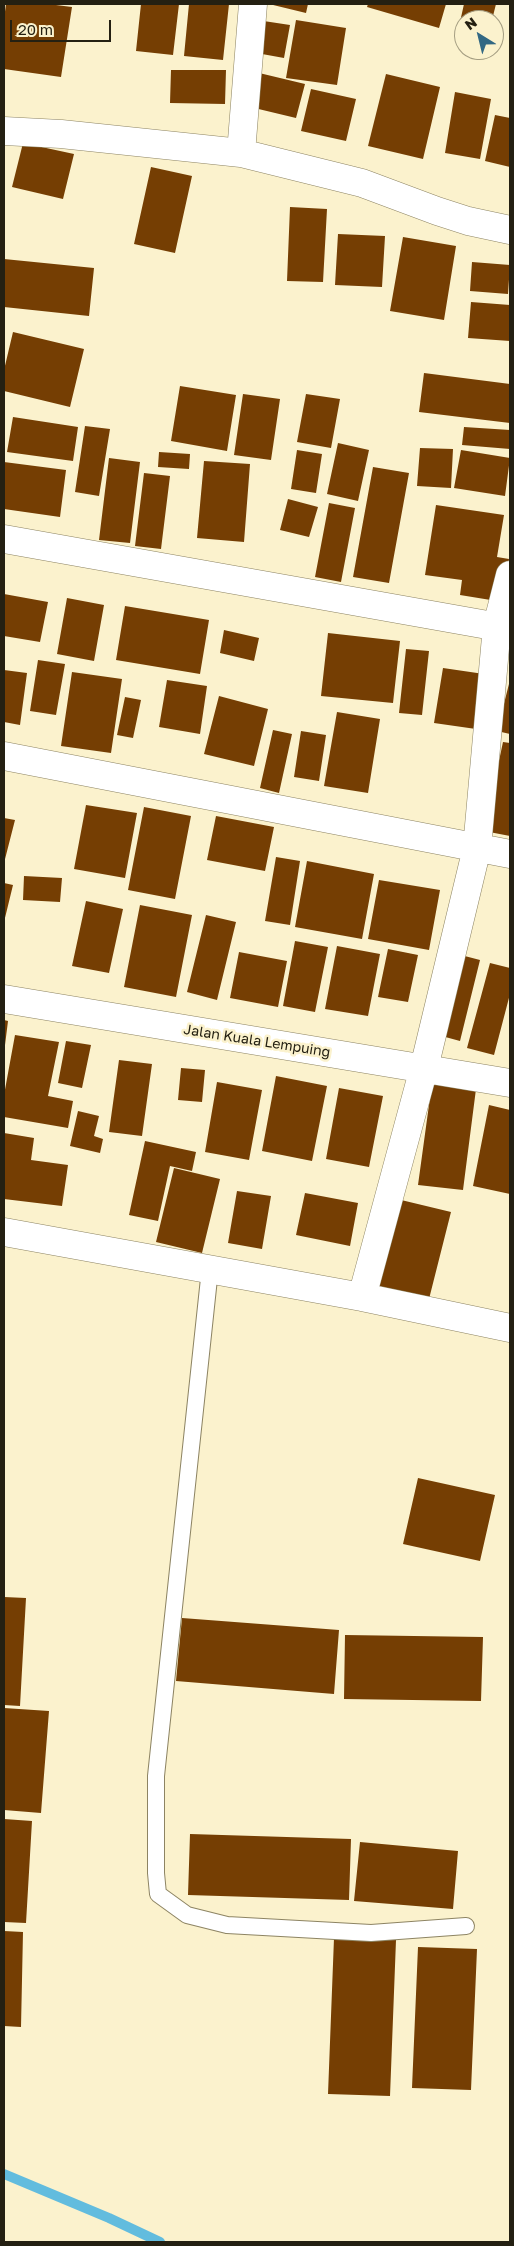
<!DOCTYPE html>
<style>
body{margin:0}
#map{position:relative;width:514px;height:2246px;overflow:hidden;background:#fbf2cd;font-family:"Golos Text",sans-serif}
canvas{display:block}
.frame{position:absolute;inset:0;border:5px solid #242012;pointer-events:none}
.north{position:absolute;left:454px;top:10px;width:50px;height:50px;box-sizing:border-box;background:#fbf2cd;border:1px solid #a59e82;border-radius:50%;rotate:324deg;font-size:14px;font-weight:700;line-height:20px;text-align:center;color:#242012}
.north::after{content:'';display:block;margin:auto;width:18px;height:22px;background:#326883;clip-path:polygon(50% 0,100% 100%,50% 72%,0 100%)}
.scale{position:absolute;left:10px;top:20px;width:101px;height:22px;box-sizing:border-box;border:2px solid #242012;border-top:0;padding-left:6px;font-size:15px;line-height:18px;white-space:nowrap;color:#242012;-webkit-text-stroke:4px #fbf2cd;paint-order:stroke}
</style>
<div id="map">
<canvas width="514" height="2246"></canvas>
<div class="frame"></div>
<div class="north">N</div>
<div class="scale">20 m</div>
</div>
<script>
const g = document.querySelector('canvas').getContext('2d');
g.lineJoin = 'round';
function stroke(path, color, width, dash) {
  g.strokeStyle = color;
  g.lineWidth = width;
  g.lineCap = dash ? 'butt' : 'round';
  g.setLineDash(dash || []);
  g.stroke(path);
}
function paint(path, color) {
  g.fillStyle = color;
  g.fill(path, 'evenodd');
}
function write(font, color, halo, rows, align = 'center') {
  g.font = font + ' "Golos Text",sans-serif';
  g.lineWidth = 5;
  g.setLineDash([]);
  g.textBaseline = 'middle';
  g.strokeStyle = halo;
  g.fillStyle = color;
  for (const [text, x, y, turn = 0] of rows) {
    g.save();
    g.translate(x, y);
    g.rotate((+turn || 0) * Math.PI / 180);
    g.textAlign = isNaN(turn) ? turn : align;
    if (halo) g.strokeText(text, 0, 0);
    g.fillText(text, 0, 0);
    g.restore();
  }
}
stroke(new Path2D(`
 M 4,2174 L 109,2218 L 160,2242`), '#62bcde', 10);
paint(new Path2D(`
 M 6,4 L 48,4 L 72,7 L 61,77 L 4,69 L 4,19 Z
 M 141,4 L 179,4 L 173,55 L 136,51 Z
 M 189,4 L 229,4 L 223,60 L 184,56 Z
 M 269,4 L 308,4 L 306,13 Z
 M 368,4 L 446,4 L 439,28 L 367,7 Z
 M 464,4 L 496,4 L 492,20 L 464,20 L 464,23 L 460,22 Z
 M 257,20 L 290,25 L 284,58 L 251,52 Z
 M 296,20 L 346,28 L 337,85 L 286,78 Z
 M 171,70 L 226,70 L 225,104 L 170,103 Z
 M 255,72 L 305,84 L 296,118 L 246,106 Z
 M 386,74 L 440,87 L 423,159 L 368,146 Z
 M 311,89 L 356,99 L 346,141 L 301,131 Z
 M 455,92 L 491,99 L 480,159 L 445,153 Z
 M 495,115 L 510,118 L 510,167 L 485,161 Z
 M 23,143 L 74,154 L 63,199 L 12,187 Z
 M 151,167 L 192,176 L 175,253 L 134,244 Z
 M 290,207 L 327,209 L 323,282 L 287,281 Z
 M 338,234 L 385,236 L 382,287 L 335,285 Z
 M 403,237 L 456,246 L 444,320 L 390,311 Z
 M 4,259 L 94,268 L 89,316 L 4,307 Z
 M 472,262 L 510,265 L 508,294 L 470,291 Z
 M 471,302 L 510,305 L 510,341 L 468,338 Z
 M 13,332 L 84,349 L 70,407 L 4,391 L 4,370 Z
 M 424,373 L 510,384 L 510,423 L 419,412 Z
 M 180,386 L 236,395 L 227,451 L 171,441 Z
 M 243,394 L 280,399 L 271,460 L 234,455 Z
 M 306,394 L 340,399 L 331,448 L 297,442 Z
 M 13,417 L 78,427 L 73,461 L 7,452 Z
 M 85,426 L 110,429 L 99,496 L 75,492 Z
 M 464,427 L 510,430 L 510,449 L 462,445 Z
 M 338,443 L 369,450 L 358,501 L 327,494 Z
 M 420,448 L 453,449 L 451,488 L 417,486 Z
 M 297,450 L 322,454 L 316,493 L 291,489 Z
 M 461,450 L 510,458 L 505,496 L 454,488 Z
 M 159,452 L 190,454 L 189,469 L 158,467 Z
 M 109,458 L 140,462 L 130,543 L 99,540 Z
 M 204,461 L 250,464 L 244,542 L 197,538 Z
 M 4,462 L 66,470 L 60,517 L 4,509 Z
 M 373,467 L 409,473 L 389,583 L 353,577 Z
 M 144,473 L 170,476 L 161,549 L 135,546 Z
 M 288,499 L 318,507 L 309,537 L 280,530 Z
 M 329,503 L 355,508 L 341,582 L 315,577 Z
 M 436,505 L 504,515 L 497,557 L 509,559 L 503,602 L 460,595 L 462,580 L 425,575 Z
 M 4,594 L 48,602 L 40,642 L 4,636 Z
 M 67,598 L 104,605 L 94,661 L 57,654 Z
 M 125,606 L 209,620 L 200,674 L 116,660 Z
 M 224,630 L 259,638 L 254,661 L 220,653 Z
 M 328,633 L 400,641 L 393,703 L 321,696 Z
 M 406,649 L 429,651 L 422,715 L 399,713 Z
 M 38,660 L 65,664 L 56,715 L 30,711 Z
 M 443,668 L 484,674 L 476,729 L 434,723 Z
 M 4,670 L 27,673 L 20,725 L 4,722 Z
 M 72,672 L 122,679 L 111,753 L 61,746 Z
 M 167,680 L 207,686 L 200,734 L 159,727 Z
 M 510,680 L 510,734 L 497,731 Z
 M 219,696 L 268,709 L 254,766 L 204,754 Z
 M 125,697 L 141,700 L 133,738 L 117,735 Z
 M 337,712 L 380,719 L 368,793 L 324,786 Z
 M 273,730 L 292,734 L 279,793 L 260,788 Z
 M 301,731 L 326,735 L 319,781 L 294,777 Z
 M 503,742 L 510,743 L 510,836 L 484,831 Z
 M 86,805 L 137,813 L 125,878 L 74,869 Z
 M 144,807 L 191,816 L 175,899 L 128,890 Z
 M 216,816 L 274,827 L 265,871 L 207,860 Z
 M 4,818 L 15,820 L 4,863 Z
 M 276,857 L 300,861 L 290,925 L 265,921 Z
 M 307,861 L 374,874 L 362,939 L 295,927 Z
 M 24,876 L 62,878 L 60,902 L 23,900 Z
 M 379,880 L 440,890 L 429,950 L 368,939 Z
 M 4,883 L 13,885 L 4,922 Z
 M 86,901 L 123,909 L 109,973 L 72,966 Z
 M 140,905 L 192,915 L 176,997 L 124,987 Z
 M 206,915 L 236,922 L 217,1000 L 187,992 Z
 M 295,941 L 328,947 L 315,1012 L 283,1006 Z
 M 337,946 L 380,954 L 368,1016 L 325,1009 Z
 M 388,949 L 418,955 L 408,1002 L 378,997 Z
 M 239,952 L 287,961 L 278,1007 L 230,998 Z
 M 457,954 L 480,960 L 460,1041 L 438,1035 Z
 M 490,963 L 510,968 L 510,994 L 494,1055 L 467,1048 Z
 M 4,1020 L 8,1021 L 5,1045 L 4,1045 Z
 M 15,1035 L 59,1042 L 48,1096 L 73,1101 L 68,1128 L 4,1117 L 4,1095 Z
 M 66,1041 L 91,1045 L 82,1088 L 58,1083 Z
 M 119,1060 L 152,1064 L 142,1136 L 109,1132 Z
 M 181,1068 L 205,1070 L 202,1102 L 178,1100 Z
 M 276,1076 L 327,1086 L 312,1161 L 262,1151 Z
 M 217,1082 L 262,1090 L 249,1160 L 205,1152 Z
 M 432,1083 L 476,1089 L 463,1190 L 418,1185 Z
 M 339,1088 L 383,1096 L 369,1167 L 326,1159 Z
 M 489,1105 L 510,1110 L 510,1194 L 473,1186 Z
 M 78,1111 L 99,1116 L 94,1136 L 103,1139 L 100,1153 L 70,1146 Z
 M 4,1133 L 34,1138 L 31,1160 L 68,1165 L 62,1206 L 4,1199 Z
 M 145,1141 L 196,1152 L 192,1171 L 170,1166 L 158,1221 L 129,1215 Z
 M 174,1168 L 220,1179 L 202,1253 L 156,1242 Z
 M 237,1191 L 271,1196 L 262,1249 L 228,1243 Z
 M 305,1193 L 358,1203 L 350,1246 L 296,1235 Z
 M 397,1199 L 451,1212 L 429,1299 L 375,1286 Z
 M 418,1478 L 495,1495 L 480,1561 L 403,1544 Z
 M 4,1597 L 26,1598 L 20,1706 L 4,1705 Z
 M 182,1618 L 339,1630 L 334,1694 L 176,1681 Z
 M 345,1635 L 483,1637 L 481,1701 L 344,1699 Z
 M 4,1708 L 49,1711 L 41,1813 L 4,1810 Z
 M 4,1819 L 32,1821 L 26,1923 L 4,1922 Z
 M 190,1834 L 351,1839 L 349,1900 L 188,1895 Z
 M 360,1842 L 458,1851 L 453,1909 L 354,1901 Z
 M 4,1931 L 23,1932 L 21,2027 L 4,2026 Z
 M 334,1938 L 396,1940 L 390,2096 L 328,2094 Z
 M 418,1947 L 477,1949 L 471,2090 L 412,2088 Z`), '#753e03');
const lane = new Path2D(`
 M 210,1269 L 156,1776 L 156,1873 L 158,1894 L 187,1915 L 227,1925 L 371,1933 L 466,1926`);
const street = new Path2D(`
 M 4,131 L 61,134 L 241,153 L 362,183 L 437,211 L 468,221 L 510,230
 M 241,153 L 253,4
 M 4,539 L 510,629
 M 4,756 L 510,854
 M 4,999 L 510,1083
 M 4,1232 L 362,1297 L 510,1328
 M 362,1297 L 424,1068 L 477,848 L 497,626 L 510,575`);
stroke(lane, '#8d8463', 18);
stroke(street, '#8d8463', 29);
stroke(lane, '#fff', 16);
stroke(street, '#fff', 28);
write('14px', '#242012', '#fbf2cd', [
 ["Jalan Kuala Lempuing",257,1041,9]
]);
</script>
